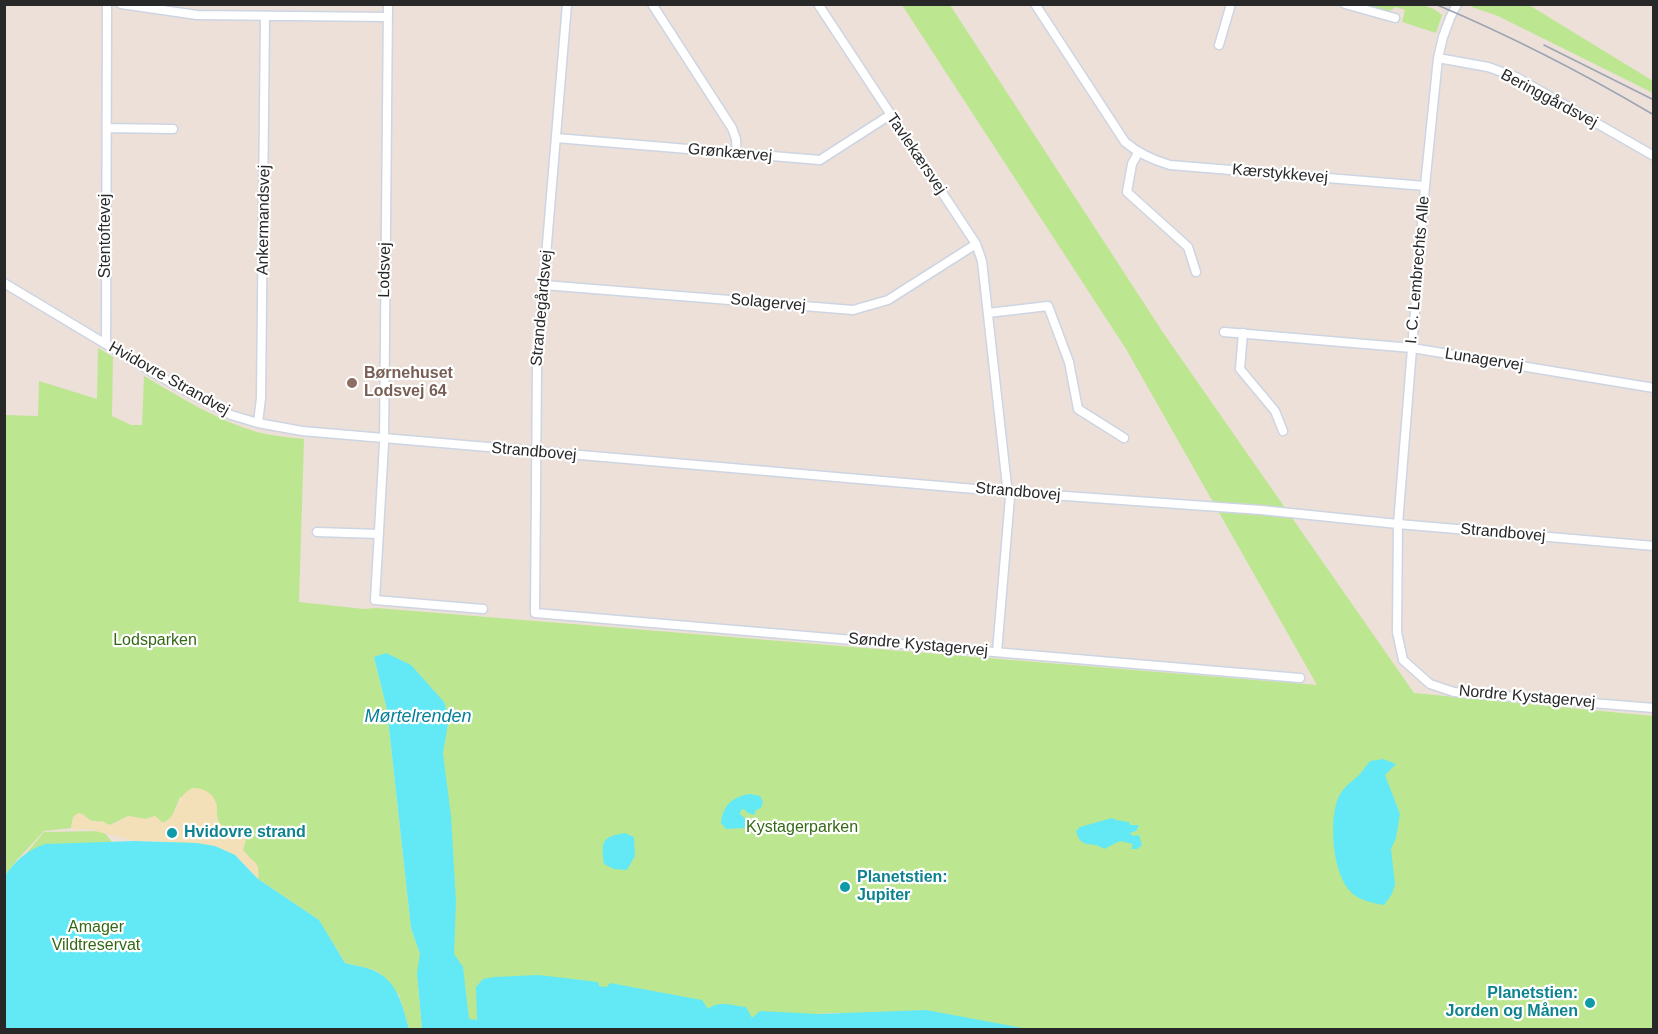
<!DOCTYPE html>
<meta charset="utf-8">
<style>
body{margin:0}
#map{position:relative;width:1658px;height:1034px;overflow:hidden;background:#ece0d8;font-family:Arial,sans-serif}
canvas{display:block}
.frame{position:absolute;inset:0;border:6px solid #282828;pointer-events:none}
</style>
<div id="map">
<canvas width="1658" height="1034"></canvas>
<div class="frame"></div>
</div>
<script>
const g = document.querySelector('canvas').getContext('2d');
g.lineJoin = 'round';
function paint(path, color) {
  g.fillStyle = color;
  g.fill(path, 'evenodd');
}
function stroke(path, color, width, dash) {
  g.strokeStyle = color;
  g.lineWidth = width;
  g.lineCap = dash ? 'butt' : 'round';
  g.setLineDash(dash || []);
  g.stroke(path);
}
function write(font, color, halo, rows, align = 'center') {
  g.font = font + ' Arial,sans-serif';
  g.lineWidth = 4.5;
  g.setLineDash([]);
  g.textBaseline = 'middle';
  g.strokeStyle = halo;
  g.fillStyle = color;
  for (const [text, x, y, turn = 0] of rows) {
    g.save();
    g.translate(x, y);
    g.rotate((+turn || 0) * Math.PI / 180);
    g.textAlign = isNaN(turn) ? turn : align;
    if (halo) g.strokeText(text, 0, 0);
    g.fillText(text, 0, 0);
    g.restore();
  }
}
paint(new Path2D(`
 M 902,5 L 950,5 L 1164,334 L 1414,693 L 1653,716 L 1653,1029 L 999,1030 L 839,1013 L 814,1014 L 822,1030 L 423,1029 L 417,973 L 422,1029 L 409,1029 L 399,995 L 377,971 L 345,963 L 335,946 L 5,1029 L 5,879 L 44,832 L 103,831 L 117,848 L 200,840 L 322,926 L 319,920 L 258,879 L 258,867 L 243,850 L 246,838 L 245,832 C 229,818 218,843 216,804 L 180,797 L 172,817 L 163,823 L 155,816 L 146,819 L 128,816 L 110,825 C 98,821 86,820 73,817 L 71,828 L 44,831 L 16,861 L 5,876 L 5,415 L 38,416 L 39,381 L 97,399 L 98,348 L 113,357 L 112,416 L 131,425 L 142,425 L 144,376 C 180,397 216,420 257,432 C 272,436 288,437 304,439 L 299,602 L 364,609 L 377,608 L 1317,685 L 1126,349 ZM 374,657 L 447,712 L 420,953 L 411,928 L 387,710 Z
 M 1366,5 L 1423,5 L 1434,9 L 1442,15 L 1436,33 L 1402,22 L 1405,10 L 1396,7 L 1389,11 Z
 M 1473,5 L 1529,5 L 1653,81 L 1653,93 L 1498,16 L 1472,7 Z`), '#bde690');
paint(new Path2D(`
 M 193,788 C 206,788 216,795 217,808 C 217,813 215,818 219,822 C 226,832 237,824 245,832 L 246,838 L 243,850 C 250,863 261,858 258,879 L 235,855 L 215,846 L 196,843 L 135,841 L 87,829 L 75,830 L 71,828 L 74,816 L 78,813 L 83,814 L 92,822 L 102,821 L 109,825 L 119,822 L 128,816 L 146,819 L 155,816 L 163,823 C 180,815 174,796 193,788 Z`), '#f4e0b8');
paint(new Path2D(`
 M 386,653 L 411,665 L 444,702 L 449,718 L 443,753 L 451,816 L 456,902 L 454,954 L 463,967 L 469,1019 L 477,1020 L 476,987 L 483,979 L 494,977 L 539,975 L 598,982 L 599,986 L 607,987 L 610,983 L 702,1000 L 708,1009 C 719,1000 733,1006 746,1007 L 752,1018 L 760,1011 L 818,1014 L 926,1010 L 1028,1029 L 422,1029 L 417,973 L 420,954 L 411,928 L 387,710 L 374,657 Z
 M 1383,759 L 1396,764 L 1385,775 L 1400,814 L 1396,838 L 1391,849 L 1395,884 L 1392,894 L 1384,905 C 1373,903 1362,901 1353,894 C 1332,877 1328,819 1339,796 C 1344,787 1351,782 1358,776 C 1363,771 1366,766 1370,761 Z
 M 750,794 L 760,796 L 763,802 L 761,808 L 756,810 L 754,815 L 748,813 L 744,809 L 741,810 L 740,814 L 748,821 L 748,824 L 744,828 L 726,829 L 721,823 C 723,805 732,797 750,794 Z
 M 1112,818 L 1116,820 L 1129,822 L 1130,825 L 1139,825 L 1136,831 L 1130,833 L 1133,836 L 1139,835 L 1142,845 L 1137,849 L 1131,849 L 1133,844 L 1120,841 L 1104,849 C 1093,840 1081,851 1076,831 L 1080,827 Z
 M 625,833 L 634,837 L 635,856 L 627,870 L 614,869 L 604,864 C 601,840 602,837 625,833 Z
 M 135,841 L 196,843 L 215,846 L 235,855 L 258,879 L 319,920 L 345,963 C 355,966 368,967 377,972 C 399,984 403,1008 409,1029 L 5,1029 L 5,876 C 15,861 27,850 45,844 Z`), '#63e9f6');
const street = new Path2D(`
 M 121,4 L 197,15 L 388,17
 M 388,4 L 384,444 L 375,600 L 483,609
 M 567,4 L 537,364 L 535,613 L 1300,678
 M 652,4 L 732,128 L 736,139 L 737,154
 M 818,4 L 976,244 L 982,261 L 1007,486 L 1010,497 L 997,652
 M 1035,4 L 1125,142 C 1139,154 1153,160 1170,165 L 1425,186
 M 1345,4 L 1395,18
 M 1457,4 L 1450,18 L 1443,37 L 1438,58 L 1425,186 L 1398,524 L 1397,632 L 1403,660 L 1430,684 L 1454,692 L 1654,708
 M 1219,45 L 1231,4
 M 1438,58 L 1488,67 L 1516,77 L 1654,156
 M 107,128 L 173,129
 M 556,138 L 820,160 L 890,115
 M 1138,153 L 1132,164 L 1127,192 L 1188,247 L 1196,272
 M 4,283 L 159,376 L 231,415 L 258,423 L 302,431 L 1010,492 L 1261,510 L 1398,524 L 1654,546
 M 544,285 L 853,310 L 888,300 L 976,244
 M 988,313 L 1048,306 L 1069,362 L 1078,409 L 1124,438
 M 1224,332 L 1412,348 L 1654,388
 M 1243,333 L 1240,369 L 1275,411 L 1283,431
 M 106,344 L 107,4
 M 258,423 L 261,398 L 265,16
 M 317,532 L 379,534`);
stroke(street, '#cdd5e2', 11);
stroke(street, '#fff', 8);
stroke(new Path2D(`
 M 1435,4 C 1511,36 1583,73 1654,115
 M 1544,45 L 1654,100`), '#9ba3b4', 1.5);
for (const [x, y, r, color] of [
 [352,383,6,"#8d6e63"],
 [172,833,6,"#0f9aa8"],
 [845,887,6,"#0f9aa8"],
 [1590,1003,6,"#0f9aa8"]
]) {
  const dot = new Path2D();
  dot.arc(x, y, r, 0, 2 * Math.PI);
  g.fillStyle = color;
  g.fill(dot);
  stroke(dot, '#fff', 2);
}
write('16px', '#282828', '#fff', [
 ["Beringgårdsvej",1549,99,28],
 ["Grønkærvej",730,153,5],
 ["Tavlekærsvej",916,154,56],
 ["Kærstykkevej",1280,174,5],
 ["Ankermandsvej",264,220,-89],
 ["Stentoftevej",106,236,-90],
 ["Lodsvej",385,270,-89],
 ["I. C. Lembrechts Alle",1418,270,-85],
 ["Solagervej",768,303,5],
 ["Strandegårdsvej",542,308,-85],
 ["Lunagervej",1484,360,9],
 ["Hvidovre Strandvej",169,379,29],
 ["Strandbovej",534,452,5],
 ["Strandbovej",1018,492,5],
 ["Strandbovej",1503,533,5],
 ["Søndre Kystagervej",918,645,5],
 ["Nordre Kystagervej",1527,697,5]
]);
write('bold 16px', '#785e54', '#fff', [
 ["Børnehuset",364,374],
 ["Lodsvej 64",364,392]
], 'left');
write('16px', '#356815', '#fff', [
 ["Lodsparken",155,641],
 ["Kystagerparken",802,828],
 ["Amager",96,928],
 ["Vildtreservat",96,946]
]);
write('bold 16px', '#0d838f', '#fff', [
 ["Hvidovre strand",184,833],
 ["Planetstien:",857,878],
 ["Jupiter",857,896],
 ["Planetstien:",1578,994,"right"],
 ["Jorden og Månen",1578,1012,"right"]
], 'left');
write('italic 18px', '#067f98', '#fff', [
 ["Mørtelrenden",418,717]
]);
</script>
